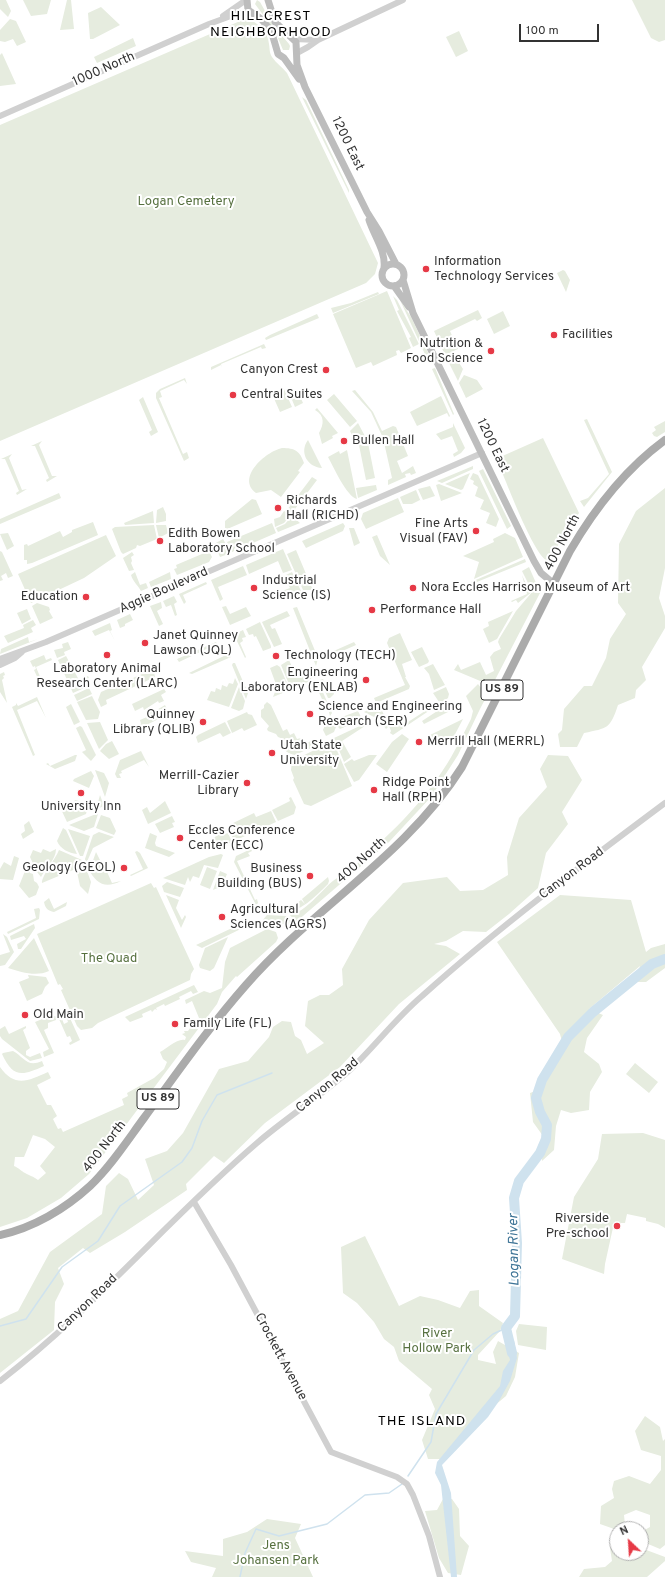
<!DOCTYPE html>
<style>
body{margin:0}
#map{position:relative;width:665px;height:1577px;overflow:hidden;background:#fff;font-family:Overpass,sans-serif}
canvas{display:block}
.north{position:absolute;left:609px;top:1521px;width:40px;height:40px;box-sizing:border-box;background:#fff;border:1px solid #adadad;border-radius:50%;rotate:335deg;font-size:11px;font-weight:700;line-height:16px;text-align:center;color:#333}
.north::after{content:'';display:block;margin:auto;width:14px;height:18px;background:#e63946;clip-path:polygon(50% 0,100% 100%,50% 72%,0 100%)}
.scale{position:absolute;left:519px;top:24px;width:80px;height:18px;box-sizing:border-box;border:2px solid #333;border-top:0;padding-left:5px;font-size:12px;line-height:14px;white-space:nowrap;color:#333;-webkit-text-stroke:3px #fff;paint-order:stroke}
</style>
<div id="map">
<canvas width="665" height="1577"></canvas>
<div class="north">N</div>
<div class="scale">100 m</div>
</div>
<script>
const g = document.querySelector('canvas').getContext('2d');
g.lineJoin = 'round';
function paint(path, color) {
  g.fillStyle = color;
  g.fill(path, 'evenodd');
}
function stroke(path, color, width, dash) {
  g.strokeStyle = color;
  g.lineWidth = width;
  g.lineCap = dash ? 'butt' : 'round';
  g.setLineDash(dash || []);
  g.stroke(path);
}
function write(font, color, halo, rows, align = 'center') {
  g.font = font + ' Overpass,sans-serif';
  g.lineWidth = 4;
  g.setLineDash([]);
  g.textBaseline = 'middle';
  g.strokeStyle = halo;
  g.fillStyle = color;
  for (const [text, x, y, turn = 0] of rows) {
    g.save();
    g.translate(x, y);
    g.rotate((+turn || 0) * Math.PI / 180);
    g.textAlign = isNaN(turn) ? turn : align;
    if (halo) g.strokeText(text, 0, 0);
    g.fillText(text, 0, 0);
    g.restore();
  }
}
paint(new Path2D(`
 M 0,0 L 6,0 L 11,11 L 8,17 L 0,9 Z
 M 23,0 L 51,0 L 47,14 L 31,16 Z
 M 67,0 L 71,0 L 74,29 L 60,30 Z
 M 257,0 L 260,2 L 273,25 L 289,44 L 290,46 L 289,50 L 283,50 L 275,31 L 255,4 Z
 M 632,0 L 665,0 L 665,40 L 659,42 L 651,38 Z
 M 101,7 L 120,25 L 93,39 L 90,39 L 88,13 Z
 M 247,18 C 258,23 268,32 269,44 C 270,49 269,52 272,57 C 276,63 282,67 287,73 L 378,263 L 375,274 L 366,283 L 0,441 L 0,125 Z
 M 10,19 L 16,21 L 26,42 L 17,46 L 13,39 L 5,42 L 0,41 L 0,30 Z
 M 459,31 L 468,51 L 456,57 L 446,37 Z
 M 133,38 L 136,46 L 97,63 L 94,57 Z
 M 2,53 L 16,84 L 0,86 L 0,55 Z
 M 302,97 L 306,100 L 349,190 L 349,193 Z
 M 563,270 L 565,271 L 570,280 L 566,292 L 557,273 Z
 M 387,291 L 411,348 L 401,353 L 399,350 L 396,351 L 397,355 L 373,366 L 371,362 L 356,368 L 333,314 Z
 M 378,292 L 379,294 L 333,313 L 331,308 L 351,303 Z
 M 393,296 L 397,300 L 419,344 L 413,347 L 409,338 L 411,337 L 397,311 L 399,310 Z
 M 400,300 L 411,317 L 432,361 L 429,363 Z
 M 478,310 L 482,318 L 477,321 L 475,319 L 450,331 L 458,349 L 445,355 L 434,331 Z
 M 503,311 L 510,326 L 494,334 L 487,319 Z
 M 317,314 L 319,318 L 266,340 L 265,338 L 270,335 Z
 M 264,344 L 266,348 L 262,349 L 261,347 L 221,364 L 222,368 L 221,365 L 211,370 L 211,372 L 211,367 Z
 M 457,355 L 456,358 L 463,369 L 458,381 L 447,359 Z
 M 435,368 L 454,414 L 453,415 L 432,369 Z
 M 464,375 L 477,380 L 483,389 L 466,398 L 459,383 Z
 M 185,378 L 187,384 L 184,380 L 160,391 L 162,397 L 159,398 L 183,454 L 187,452 L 189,458 L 184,461 L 156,398 L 156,393 L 160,389 Z
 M 284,389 L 292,407 L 280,412 L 272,394 Z
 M 355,390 L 373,412 L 382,431 L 393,426 L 396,427 L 408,456 L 397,461 L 402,473 L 413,466 L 416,473 L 411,475 L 410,473 L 405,474 L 406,477 L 388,485 L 388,480 L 392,478 L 383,438 L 371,412 L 352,391 Z
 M 298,392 L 303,403 L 295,407 L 290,395 Z
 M 334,394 L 357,421 L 350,427 L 327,400 Z
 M 441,396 L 450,416 L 449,417 L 447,413 L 417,426 L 410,412 Z
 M 143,397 L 158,432 L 151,436 L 149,432 L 152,430 L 139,400 Z
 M 317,408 L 338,433 L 332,436 L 333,438 L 322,444 L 319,433 C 324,424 325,416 315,410 Z
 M 587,419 L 612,472 L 584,507 L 580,501 L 588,498 L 609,474 L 584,420 Z
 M 665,421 L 665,432 L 657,437 L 654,436 L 652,433 L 656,430 L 654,427 Z
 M 358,423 L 367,440 L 367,441 L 355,442 L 350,431 Z
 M 453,423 L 465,448 L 461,453 L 454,457 L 453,454 L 458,451 L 452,436 L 441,440 L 436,434 L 453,427 Z
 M 543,438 L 579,513 L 548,561 C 534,557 505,478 497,460 L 498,458 Z
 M 308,440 L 322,468 C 307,467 299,452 308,440 Z
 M 42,441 L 39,445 L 52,476 L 57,476 L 47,482 L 46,480 L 49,478 L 35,446 L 31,446 Z
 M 368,443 L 375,478 L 366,480 L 359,445 Z
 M 282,448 C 295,448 300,451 304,463 L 298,471 L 300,472 L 281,497 L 271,490 L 256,493 C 236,478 265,452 282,448 Z
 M 347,450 L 357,499 C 347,497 333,466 328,457 L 339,451 L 340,454 Z
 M 12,454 L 9,458 L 22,490 L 27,489 L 17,495 L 16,493 L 19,491 L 5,459 L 1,459 Z
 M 473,466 L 473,469 L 442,483 L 437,481 Z
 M 483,469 L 511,526 L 507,529 L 479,471 Z
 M 470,473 L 463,489 L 461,490 L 445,484 Z
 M 473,473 L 478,475 L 499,519 L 496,527 L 486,523 L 490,513 L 480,509 L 484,500 L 475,496 L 478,487 L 473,484 L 474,481 L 470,479 Z
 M 312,477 L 317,480 L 292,513 L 287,510 Z
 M 439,484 L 462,493 L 441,501 L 436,485 Z
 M 376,485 L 377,490 L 358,498 L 356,488 Z
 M 430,486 L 435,496 L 423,500 L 418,489 Z
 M 665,488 L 665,568 L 659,598 L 665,616 L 665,628 L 642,667 L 646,680 L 636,690 L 635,698 L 618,705 C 610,729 608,728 584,733 L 577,747 L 560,747 L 558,734 L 562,730 L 564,709 L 584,686 L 592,686 L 606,658 L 610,639 L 626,614 L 618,603 L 619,544 L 636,511 Z
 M 416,490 L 421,502 L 420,500 L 412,504 L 403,504 L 400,497 Z
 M 59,493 L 61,498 L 0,524 L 0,519 Z
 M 398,498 L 404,512 L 366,529 L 361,519 L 363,513 Z
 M 252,499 L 256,500 L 262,514 L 225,530 L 225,521 Z
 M 163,507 L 166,514 L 166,521 L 156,523 L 157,510 Z
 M 153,511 L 154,523 L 125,525 L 124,523 Z
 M 284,511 L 291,515 L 284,523 L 275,527 L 274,519 L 280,517 Z
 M 292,516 L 300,523 L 278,532 L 276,528 L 285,524 Z
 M 93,522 L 98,535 L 32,563 L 27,564 L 27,560 L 24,560 L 24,545 L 27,544 L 28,546 L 60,531 L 63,537 L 72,532 L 72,530 Z
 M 272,523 L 276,533 L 232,552 L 227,542 Z
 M 343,523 L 345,526 L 343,531 L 306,548 L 302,541 Z
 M 154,525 L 157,539 L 140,546 L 137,545 L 136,548 L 123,554 L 121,552 L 112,529 L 115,527 Z
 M 156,525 L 166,525 L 168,533 L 159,538 Z
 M 349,528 L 354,528 L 360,543 L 354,546 Z
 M 8,533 L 14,546 L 7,550 L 0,534 Z
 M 505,533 L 515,538 L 523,557 L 474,579 L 479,562 L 463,556 L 494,542 L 493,539 Z
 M 106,535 L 116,556 L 84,578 L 31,603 L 18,574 Z
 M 377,535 L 390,565 L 380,556 L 372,537 Z
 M 223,539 L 231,553 L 220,557 L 214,544 Z
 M 283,549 L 292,570 L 283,573 L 278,561 L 249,574 L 246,565 Z
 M 296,550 L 312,588 L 311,590 L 303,590 L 287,554 Z
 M 0,551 L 2,552 L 13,576 L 8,578 L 6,573 L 1,576 L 3,580 L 0,581 Z
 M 209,551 L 212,557 L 209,562 L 177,575 L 174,569 L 177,568 L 176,565 Z
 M 132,552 L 134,555 L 131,557 L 132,561 L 131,563 L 134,570 L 129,571 L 123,558 Z
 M 525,559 L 526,562 L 472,584 L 471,582 Z
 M 243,566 L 247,575 L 218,587 L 223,599 L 220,601 L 211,580 Z
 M 529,567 L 536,583 L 534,588 L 531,587 L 531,583 L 530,587 L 522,571 Z
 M 135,572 L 140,585 L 146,583 L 148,588 L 141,591 C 138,585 133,582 131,575 Z
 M 170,572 L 171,579 L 151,587 L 149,582 Z
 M 292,572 L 301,591 L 299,594 L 288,599 L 282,591 L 290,588 L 284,576 Z
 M 522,575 L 526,584 L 533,591 L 518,603 L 516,600 L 512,602 L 511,601 L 527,594 Z
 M 206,582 L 207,584 L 183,595 L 186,602 L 184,604 L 179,594 Z
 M 539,584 L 540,593 L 480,709 L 458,755 L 431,797 L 389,842 L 296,922 L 288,926 L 275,920 L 262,924 L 261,922 L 267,915 L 286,916 L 292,922 L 294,920 L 290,915 C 312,910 328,878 344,875 C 380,843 417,811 443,770 C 454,754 462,736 471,719 L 473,711 L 466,696 L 478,684 L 481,688 L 485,685 L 485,683 L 454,670 L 458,664 L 461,670 L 480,662 L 486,675 L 494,671 L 490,657 L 494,652 L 501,649 L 498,642 L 499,639 L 516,611 Z
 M 174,596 L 177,602 L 174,604 L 177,615 L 175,616 L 171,605 L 166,607 L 163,601 Z
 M 161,602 L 162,608 L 157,611 L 163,624 L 159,626 L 150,606 Z
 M 37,603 L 49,607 L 50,610 L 49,611 L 53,618 L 40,624 L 32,606 Z
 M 226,606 L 230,614 L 246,607 L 251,616 L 230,625 L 222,607 Z
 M 297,607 L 318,658 L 316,666 L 293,608 Z
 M 27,609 L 31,619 L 22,624 L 17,613 Z
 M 287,611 L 290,616 L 270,625 L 272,629 L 275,628 L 282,644 L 274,647 L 262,622 Z
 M 513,611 L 497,639 L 489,643 L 483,629 L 489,626 L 488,622 Z
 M 130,614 L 133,620 L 125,624 L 125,626 L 120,628 L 117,620 Z
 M 33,620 L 36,625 L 31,628 L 33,632 L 8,643 L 4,636 L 24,628 L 23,625 Z
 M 260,622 L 271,646 L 271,648 L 263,651 L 256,636 L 254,637 L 253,634 L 249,635 L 246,629 Z
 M 110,623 L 112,630 L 110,631 L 115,641 L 109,630 L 95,636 L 92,631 Z
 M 243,630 L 246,637 L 242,638 L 243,641 L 240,643 L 246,657 L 245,658 L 235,637 L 237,633 Z
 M 400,633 L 412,660 L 402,664 L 406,677 L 405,677 L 410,686 L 409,689 L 376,703 L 374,698 L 405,685 L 387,643 L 389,638 Z
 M 28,637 L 29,642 L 38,639 L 0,654 L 1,649 Z
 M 68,642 L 71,649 L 64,652 L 65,655 L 57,658 L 54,650 L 63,648 L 62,644 Z
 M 216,642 L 217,644 L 179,662 L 177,659 Z
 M 354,642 L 356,645 L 329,657 L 327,654 Z
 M 422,647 L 429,661 L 428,663 L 419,667 L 411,652 Z
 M 228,654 L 231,654 L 231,657 L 192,674 L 189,673 Z
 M 44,655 L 46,660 L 51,658 L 52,660 L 36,667 L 43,684 L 41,685 L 34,670 L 36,669 L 35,666 L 33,667 L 30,661 Z
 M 66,656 L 79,680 L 88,676 L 89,678 L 86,680 L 88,683 L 91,685 L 73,693 L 58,660 Z
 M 289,660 L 296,676 L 313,669 L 314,672 L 310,681 L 291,689 L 281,665 Z
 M 233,663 L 235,663 L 248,693 L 246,699 L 232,665 Z
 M 433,664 L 445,685 L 434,690 L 429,674 L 424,668 Z
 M 277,665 L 280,667 L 290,690 L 273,697 L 277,687 L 270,668 Z
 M 149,671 L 151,674 L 154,672 L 155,677 L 106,700 L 107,704 L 101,707 L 98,700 L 101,692 Z
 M 4,672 L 5,675 L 3,676 L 4,678 L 2,680 L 7,703 L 0,692 L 0,674 Z
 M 235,678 L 238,684 L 229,707 L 207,700 L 211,691 L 215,692 L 216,688 L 221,690 L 222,685 L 227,687 L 229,683 L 233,684 Z
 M 323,679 L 325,683 L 329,681 L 334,694 L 330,698 L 328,698 L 320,680 Z
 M 318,681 L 332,713 L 330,716 L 328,709 L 327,710 L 316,686 L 310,688 L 312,683 Z
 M 239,687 L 245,701 L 243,709 L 239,711 L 231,708 Z
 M 446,687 L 449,694 L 448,698 L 393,735 L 390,733 L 391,731 L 389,726 L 386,729 L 381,722 L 387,719 L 391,727 L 406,721 L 408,722 L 439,702 L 433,693 Z
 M 89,688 L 92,694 L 77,701 L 74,695 Z
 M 164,689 L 166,692 L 161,695 L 164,701 L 159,703 L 158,701 L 144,710 L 143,707 L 135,711 L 132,704 Z
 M 92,696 L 100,712 L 98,719 L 86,720 L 77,702 Z
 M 37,697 L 46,718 L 37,701 L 17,710 L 35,755 L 33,756 L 12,707 L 16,705 L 16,703 L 18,706 Z
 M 267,702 L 271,705 L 283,731 L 287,729 L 290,735 L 294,733 L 297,739 L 301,738 L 304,744 L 311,741 L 313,746 L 312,740 L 315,739 L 317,745 L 309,749 L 278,737 L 276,734 L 268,731 L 267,729 L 269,726 L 261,717 L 261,710 L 264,708 L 264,705 Z
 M 451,702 L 456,708 L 424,724 L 422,721 Z
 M 71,704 L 80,722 L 74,725 L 66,707 Z
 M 379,704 L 384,715 L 374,717 L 364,712 Z
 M 165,705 L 169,714 L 140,728 L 139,725 L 141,724 L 140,720 L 147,717 L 146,713 L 154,710 L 155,711 Z
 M 358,711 L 362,719 L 340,729 L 338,727 L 342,717 Z
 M 247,712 L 248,714 L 252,715 L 257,725 L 244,731 L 242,728 L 232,733 L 227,721 Z
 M 463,719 L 452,740 L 442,738 L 438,744 L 430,735 Z
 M 100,722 L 108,740 L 99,749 L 87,723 Z
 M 225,722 L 231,733 L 223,737 L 220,733 L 198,743 L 196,737 L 198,735 Z
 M 326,723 L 336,727 L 334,732 L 326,736 L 323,730 Z
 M 364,724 L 365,726 L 342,741 L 351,757 L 344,762 L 334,738 Z
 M 80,726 L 82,727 L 96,755 L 91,761 L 82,752 L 86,750 L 76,728 Z
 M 402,734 L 409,739 L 387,772 L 376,764 L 392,742 Z
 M 112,741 L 119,754 L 109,759 L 100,751 L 106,744 Z
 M 333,741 L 352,786 L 311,806 L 304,804 L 293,780 L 294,778 L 291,770 L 292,761 Z
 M 283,742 L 285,743 L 306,750 L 295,755 C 289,754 283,750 280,745 Z
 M 141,751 L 149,767 L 144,760 L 121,771 L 122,773 L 119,774 L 121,778 L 117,778 L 115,774 L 120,760 Z
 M 75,755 L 77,755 L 75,761 L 55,769 L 46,764 L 48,763 L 50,766 Z
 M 369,755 L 377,755 L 359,780 L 354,782 L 344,764 L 352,759 L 354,761 Z
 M 548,755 L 568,756 L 582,780 L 562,812 L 568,824 L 546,853 L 538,888 L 509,914 L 486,932 L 463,931 L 446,941 L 434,944 L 446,946 L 460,954 L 399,1004 L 340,1067 L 265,1123 L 224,1163 L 214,1156 L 186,1184 L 187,1190 L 125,1232 L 90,1253 L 83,1248 L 58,1268 L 64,1284 L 55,1302 L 54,1330 L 0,1373 L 0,1319 L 18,1311 L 50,1252 L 102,1214 L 106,1186 L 119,1173 L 128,1179 L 138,1200 L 154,1185 L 145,1159 L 167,1151 L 183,1133 L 219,1069 L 248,1061 L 269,1037 L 273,1027 L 282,1021 L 291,1022 L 295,1036 L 301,1040 L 307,1054 L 324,1043 L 305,1026 L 308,1001 L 320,995 L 329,995 L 343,985 L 342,969 L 369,920 L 403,883 L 447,877 L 460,891 L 483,890 L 508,875 L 507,857 L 519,818 L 547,787 L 540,769 Z
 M 95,770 L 104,773 L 109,783 L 105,797 Z
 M 91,771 L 94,776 L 89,788 L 73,781 L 74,779 Z
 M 100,795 L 104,806 L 94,810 L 74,802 L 75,800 L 97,806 Z
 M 291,797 L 296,807 L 294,814 L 278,821 L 272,810 L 290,801 L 289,798 Z
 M 165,801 L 171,813 L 148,824 L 142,810 L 147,807 L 150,813 Z
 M 70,803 L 87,810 L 86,814 L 67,822 L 59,805 L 62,804 L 63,806 Z
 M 271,811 L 276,822 L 234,841 L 232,836 L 234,830 L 231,824 L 254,813 L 256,817 Z
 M 96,814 L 98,814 L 94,827 L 84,831 L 69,825 Z
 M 101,815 L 110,818 L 116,831 L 114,835 L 96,828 Z
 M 172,816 L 175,822 L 172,823 L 174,827 L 160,833 L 155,824 Z
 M 29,821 L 34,832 L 23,839 L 21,834 L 25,831 L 24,825 Z
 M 63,828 L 66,830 L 77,854 C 69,853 60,849 57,841 Z
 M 68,829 L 90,836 L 83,856 L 80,856 Z
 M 99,832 L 114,837 L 93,848 L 86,864 L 85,859 L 93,835 Z
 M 224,832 L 225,834 L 228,833 L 232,842 L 214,850 L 211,844 L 213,843 L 213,838 Z
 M 150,833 L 157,836 L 155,843 L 156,846 L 175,853 L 169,857 L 145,848 Z
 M 43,849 L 50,852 L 56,849 C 56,860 46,867 41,877 L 37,872 L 38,869 L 35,868 L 30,857 L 33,850 L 41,853 Z
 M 251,849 L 252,851 L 248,853 L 250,856 L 237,861 L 255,900 L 257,899 L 258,903 L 256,905 L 234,862 L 236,856 Z
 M 59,850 L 82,860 L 85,865 L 42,883 C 41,877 56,858 59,850 Z
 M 137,851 L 140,853 L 148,868 L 131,876 L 130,875 L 143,869 L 135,852 Z
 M 96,852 L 101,862 L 99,863 L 101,866 L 104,865 L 112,883 L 121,881 C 105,889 96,884 88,868 L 91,866 Z
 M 221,854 L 223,855 L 218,868 L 204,865 L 199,878 L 193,876 L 190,882 L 188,877 L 185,885 L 163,878 L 209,857 Z
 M 14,856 L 19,858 L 13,880 L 0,879 L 0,869 L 4,862 L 11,866 Z
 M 27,866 L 30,868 L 30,873 L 33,874 L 34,881 L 37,883 L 39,887 L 36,895 L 29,898 L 19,886 Z
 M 207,867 L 217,871 L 210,889 L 200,885 Z
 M 86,868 L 91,882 L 88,894 L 80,886 L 77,872 Z
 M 220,871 L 227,874 L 222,886 L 213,890 Z
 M 328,877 L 329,881 L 328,884 C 315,897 301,911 282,915 L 301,900 L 305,904 L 302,899 Z
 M 167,882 L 184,888 L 180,897 L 164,892 L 162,886 Z
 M 151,883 L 154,888 L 156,887 L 194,969 L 191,974 L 190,980 L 98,1023 L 92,1028 L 81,1030 L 77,1026 L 61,990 L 63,989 L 60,984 L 58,985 L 37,934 Z
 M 166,895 L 179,900 L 176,908 L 182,920 L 185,915 L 186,917 L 181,928 Z
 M 560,895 L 631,900 L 646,952 L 651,948 L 665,944 L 665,968 L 646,982 L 635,982 L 640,966 L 589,1009 L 603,1015 L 587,1038 L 584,1052 L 599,1064 L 602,1072 L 590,1092 L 589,1110 L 571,1113 L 561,1110 L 556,1126 L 554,1150 L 542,1161 L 543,1136 L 533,1122 L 530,1093 L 541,1089 L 564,1049 L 560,1034 L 497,942 Z
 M 49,898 L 54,909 L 67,902 L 66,906 L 54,912 C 48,911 45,908 44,902 Z
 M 39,908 L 40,910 L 39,919 L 8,934 L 7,932 L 36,918 L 34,909 Z
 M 249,920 L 250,924 L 255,922 L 202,948 L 196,945 Z
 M 34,924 L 35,928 L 21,949 L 18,949 L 17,944 L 26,939 L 24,936 L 11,940 L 10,936 Z
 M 267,929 L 276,932 L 278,938 L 276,942 L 237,977 L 236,976 L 222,992 L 217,1004 L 89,1174 L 61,1198 L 27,1218 L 0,1227 L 0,1067 C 15,1088 28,1081 48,1072 L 51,1078 L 37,1085 L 47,1105 L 51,1105 L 57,1116 L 53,1119 L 58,1129 L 61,1128 L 63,1132 L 124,1105 L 122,1099 L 128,1096 L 127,1093 L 154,1078 L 164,1069 L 167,1062 L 163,1059 L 160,1052 C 168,1048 177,1038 185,1040 L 186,1037 L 182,1034 L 185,1033 L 184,1031 L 188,1031 L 190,1028 L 196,1025 L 194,1021 L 199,1018 L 192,1001 L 186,1004 L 185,1000 L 204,991 L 210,993 L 222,988 L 225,962 L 230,948 ZM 33,1135 L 45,1139 L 55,1147 L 40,1166 L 46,1173 L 38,1180 C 33,1176 30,1176 25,1173 C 21,1171 19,1168 14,1166 L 15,1157 L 24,1157 Z
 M 3,934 L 7,937 L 14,952 L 5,965 L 0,966 L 0,955 L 10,952 Z
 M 228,937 L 214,968 L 210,971 L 200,968 L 199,965 L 205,948 Z
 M 34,938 L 49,971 C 36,977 21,972 8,968 Z
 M 28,975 L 46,977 L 49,983 L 45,987 L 42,994 L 27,1001 L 19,982 L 29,978 Z
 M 194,985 L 198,992 L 193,994 L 191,991 L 179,997 L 180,999 L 165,1006 L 164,1004 L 156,1008 L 157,1010 L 155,1009 L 152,1012 L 151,1010 L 142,1014 L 143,1017 L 130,1022 L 125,1017 Z
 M 54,1016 L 57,1017 L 56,1020 L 48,1023 L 48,1028 L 44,1030 L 54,1053 L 44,1057 L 43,1052 L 49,1049 L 35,1022 L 47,1017 L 48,1019 Z
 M 66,1016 L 69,1016 L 80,1040 L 70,1045 L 69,1043 L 72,1041 L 70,1036 L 67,1037 L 59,1019 L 62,1019 L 64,1024 L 68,1022 Z
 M 5,1026 L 9,1034 L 26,1026 L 26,1028 L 23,1030 L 30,1048 L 26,1051 L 26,1055 L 30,1057 L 40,1053 L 42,1058 L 30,1061 L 2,1039 L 0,1036 L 0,1029 Z
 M 13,1051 C 24,1057 27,1068 42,1061 L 44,1066 C 22,1076 13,1078 2,1054 L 3,1053 Z
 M 635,1063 L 658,1082 L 649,1093 L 626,1074 Z
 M 643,1133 L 665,1140 L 665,1228 L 658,1224 L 646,1221 L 646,1218 L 627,1214 L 625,1223 L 614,1223 L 605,1264 L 604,1274 L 562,1259 L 574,1197 L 598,1159 L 602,1134 Z
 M 365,1236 L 399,1306 L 420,1296 L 438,1300 L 460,1308 L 470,1291 L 479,1290 L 479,1306 L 503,1323 L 500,1331 L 478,1355 L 478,1360 L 496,1364 L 493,1352 L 498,1341 L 519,1353 L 515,1377 L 506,1396 L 476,1421 L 440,1459 L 428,1459 L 422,1440 L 435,1409 L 429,1395 L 432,1389 L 399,1361 L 394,1347 L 384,1339 L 374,1322 L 357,1303 L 343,1293 L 341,1247 Z
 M 519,1324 L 547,1327 L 546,1350 L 518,1345 L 516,1331 Z
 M 645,1416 L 660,1427 L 663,1441 L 665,1439 L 665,1545 L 660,1549 L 641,1541 L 641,1532 L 650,1527 L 650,1515 L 636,1510 L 624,1515 L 625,1525 L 617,1530 L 600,1524 L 601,1506 L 614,1498 L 612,1489 L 614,1481 L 629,1476 L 650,1484 L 661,1470 L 661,1456 L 641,1450 L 635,1431 Z
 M 443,1499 L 452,1499 L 459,1509 L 460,1536 L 469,1546 L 461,1575 L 448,1573 L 439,1558 L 425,1511 L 437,1510 Z
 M 267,1519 L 301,1524 L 295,1538 L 313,1577 L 212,1577 L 216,1568 L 191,1562 L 185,1551 L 223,1556 L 223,1539 L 247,1532 Z
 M 617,1547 L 617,1553 L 641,1553 L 641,1548 L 665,1557 L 665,1561 L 647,1577 L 579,1577 L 584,1569 L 605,1567 L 612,1561 L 610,1548 Z`), '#e6ecdf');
paint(new Path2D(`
 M 505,1340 L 514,1340 L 517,1358 L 510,1381 L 499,1401 L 488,1417 L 442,1465 L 451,1493 L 457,1577 L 451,1577 L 441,1485 L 435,1473 L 437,1462 L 500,1386 L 503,1371 L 510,1360 Z`), '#cfe2ee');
stroke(new Path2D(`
 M 0,1326 L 26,1319 L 62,1267 L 98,1241 L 120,1206 L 182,1162 L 192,1148 L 202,1121 L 217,1095 L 272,1073
 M 408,1476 L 431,1442 L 436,1414 L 474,1350 L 493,1334 L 506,1328
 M 240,1577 L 245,1553 L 256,1529 L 279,1536 L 327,1524 L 365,1495 L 389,1493 L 402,1484`), '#cfe2ee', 1.5);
stroke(new Path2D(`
 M 512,1353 L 506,1328 L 515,1316 L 517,1243 L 514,1198 L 519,1181 L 540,1153 L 546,1139 L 547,1125 L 540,1112 L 536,1098 L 542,1080 L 568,1037 L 593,1012 L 652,964 L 665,959`), '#cfe2ee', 10);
stroke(new Path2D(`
 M 223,16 L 246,0
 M 294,39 L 318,40
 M 297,53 L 308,47 L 318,40 L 403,0
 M 0,116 L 209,24 L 239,13 L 251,13
 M 0,659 L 46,642 L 482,453
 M 0,665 L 15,658 L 22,652
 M 194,1202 L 231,1265 L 331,1452 L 397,1477 L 407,1484 L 413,1495 L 429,1536 L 440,1577
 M 0,1381 C 93,1310 168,1219 257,1143 C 287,1117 321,1096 351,1069 C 375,1046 396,1018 422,996 C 499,927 582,865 665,803`), '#d0d0d0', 6);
stroke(new Path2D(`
 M 247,0 L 248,10 L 261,19 L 271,30 L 278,54 L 284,58 L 299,79
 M 268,0 L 275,22 L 296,42 L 297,65 L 305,87 L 367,212 L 379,231 L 396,264
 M 369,220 C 374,236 386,251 384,268
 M382 275a11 11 0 1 1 22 0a11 11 0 1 1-22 0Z
 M 403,280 L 413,313 L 534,561 L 541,573 L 554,584
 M 394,286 L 409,307`), '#bdbdbd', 7);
stroke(new Path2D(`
 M 0,1235 C 33,1228 65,1209 90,1186 C 111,1166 127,1141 144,1118 C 177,1073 209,1027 246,985 C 314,907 406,856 462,767 L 570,551 C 595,508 624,470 665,440`), '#ababab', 8);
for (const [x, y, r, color] of [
 [426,269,4,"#e63946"],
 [554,335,4,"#e63946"],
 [491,351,4,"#e63946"],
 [326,370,4,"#e63946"],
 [233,395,4,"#e63946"],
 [344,441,4,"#e63946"],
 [278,508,4,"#e63946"],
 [476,531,4,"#e63946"],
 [160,541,4,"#e63946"],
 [254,588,4,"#e63946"],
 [413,588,4,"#e63946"],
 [86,597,4,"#e63946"],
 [372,610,4,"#e63946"],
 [145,643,4,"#e63946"],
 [107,655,4,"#e63946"],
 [276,656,4,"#e63946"],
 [366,680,4,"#e63946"],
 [310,714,4,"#e63946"],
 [203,722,4,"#e63946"],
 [419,742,4,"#e63946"],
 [272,753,4,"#e63946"],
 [247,783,4,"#e63946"],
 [374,790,4,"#e63946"],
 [81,793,4,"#e63946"],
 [180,838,4,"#e63946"],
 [124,868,4,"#e63946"],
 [310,876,4,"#e63946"],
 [222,917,4,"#e63946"],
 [25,1015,4,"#e63946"],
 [175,1024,4,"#e63946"],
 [617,1226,4,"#e63946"]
]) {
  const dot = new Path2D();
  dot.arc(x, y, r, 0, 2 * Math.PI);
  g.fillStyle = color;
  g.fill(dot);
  stroke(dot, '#fff', 1.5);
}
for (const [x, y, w] of [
 [502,690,42],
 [158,1099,42]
]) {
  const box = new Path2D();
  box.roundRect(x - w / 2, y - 10, w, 20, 3);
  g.fillStyle = '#fff';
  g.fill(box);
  stroke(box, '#333', 1);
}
write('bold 12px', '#333', null, [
 ["US 89",502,690],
 ["US 89",158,1099]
]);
write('13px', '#333', '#fff', [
 ["1000 North",104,70,-24],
 ["1200 East",347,144,64],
 ["1200 East",492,446,64],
 ["400 North",563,543,-62],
 ["Aggie Boulevard",164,591,-24],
 ["400 North",362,861,-42],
 ["Canyon Road",572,874,-37],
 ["Canyon Road",328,1086,-40],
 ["400 North",105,1147,-52],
 ["Canyon Road",88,1304,-44],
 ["Crockett Avenue",280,1357,62]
]);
write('13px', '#56703f', '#fff', [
 ["Logan Cemetery",186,202],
 ["The Quad",109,959],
 ["River",437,1334],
 ["Hollow Park",437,1349],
 ["Jens",276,1546],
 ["Johansen Park",276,1561]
]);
write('13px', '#333', '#fff', [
 ["Information",434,262],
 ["Technology Services",434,277],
 ["Facilities",562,335],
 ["Nutrition &",483,344,"right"],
 ["Food Science",483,359,"right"],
 ["Canyon Crest",318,370,"right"],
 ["Central Suites",241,395],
 ["Bullen Hall",352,441],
 ["Richards",286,501],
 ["Hall (RICHD)",286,516],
 ["Fine Arts",468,524,"right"],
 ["Visual (FAV)",468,539,"right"],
 ["Edith Bowen",168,534],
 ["Laboratory School",168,549],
 ["Industrial",262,581],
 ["Science (IS)",262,596],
 ["Nora Eccles Harrison Museum of Art",421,588],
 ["Education",78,597,"right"],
 ["Performance Hall",380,610],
 ["Janet Quinney",153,636],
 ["Lawson (JQL)",153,651],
 ["Technology (TECH)",284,656],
 ["Laboratory Animal",107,669,"center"],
 ["Research Center (LARC)",107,684,"center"],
 ["Engineering",358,673,"right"],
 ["Laboratory (ENLAB)",358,688,"right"],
 ["Science and Engineering",318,707],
 ["Research (SER)",318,722],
 ["Quinney",195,715,"right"],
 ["Library (QLIB)",195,730,"right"],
 ["Merrill Hall (MERRL)",427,742],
 ["Utah State",280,746],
 ["University",280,761],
 ["Merrill-Cazier",239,776,"right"],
 ["Library",239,791,"right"],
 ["Ridge Point",382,783],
 ["Hall (RPH)",382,798],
 ["University Inn",81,807,"center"],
 ["Eccles Conference",188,831],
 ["Center (ECC)",188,846],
 ["Geology (GEOL)",116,868,"right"],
 ["Business",302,869,"right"],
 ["Building (BUS)",302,884,"right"],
 ["Agricultural",230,910],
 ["Sciences (AGRS)",230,925],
 ["Old Main",33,1015],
 ["Family Life (FL)",183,1024],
 ["Riverside",609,1219,"right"],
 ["Pre-school",609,1234,"right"]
], 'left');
g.letterSpacing = '1px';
write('14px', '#000', '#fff', [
 ["HILLCREST",271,17],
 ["NEIGHBORHOOD",271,33],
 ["THE ISLAND",422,1422]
]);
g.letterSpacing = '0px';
write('italic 14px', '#3f7597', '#fff', [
 ["Logan River",515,1250,-91]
]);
</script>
